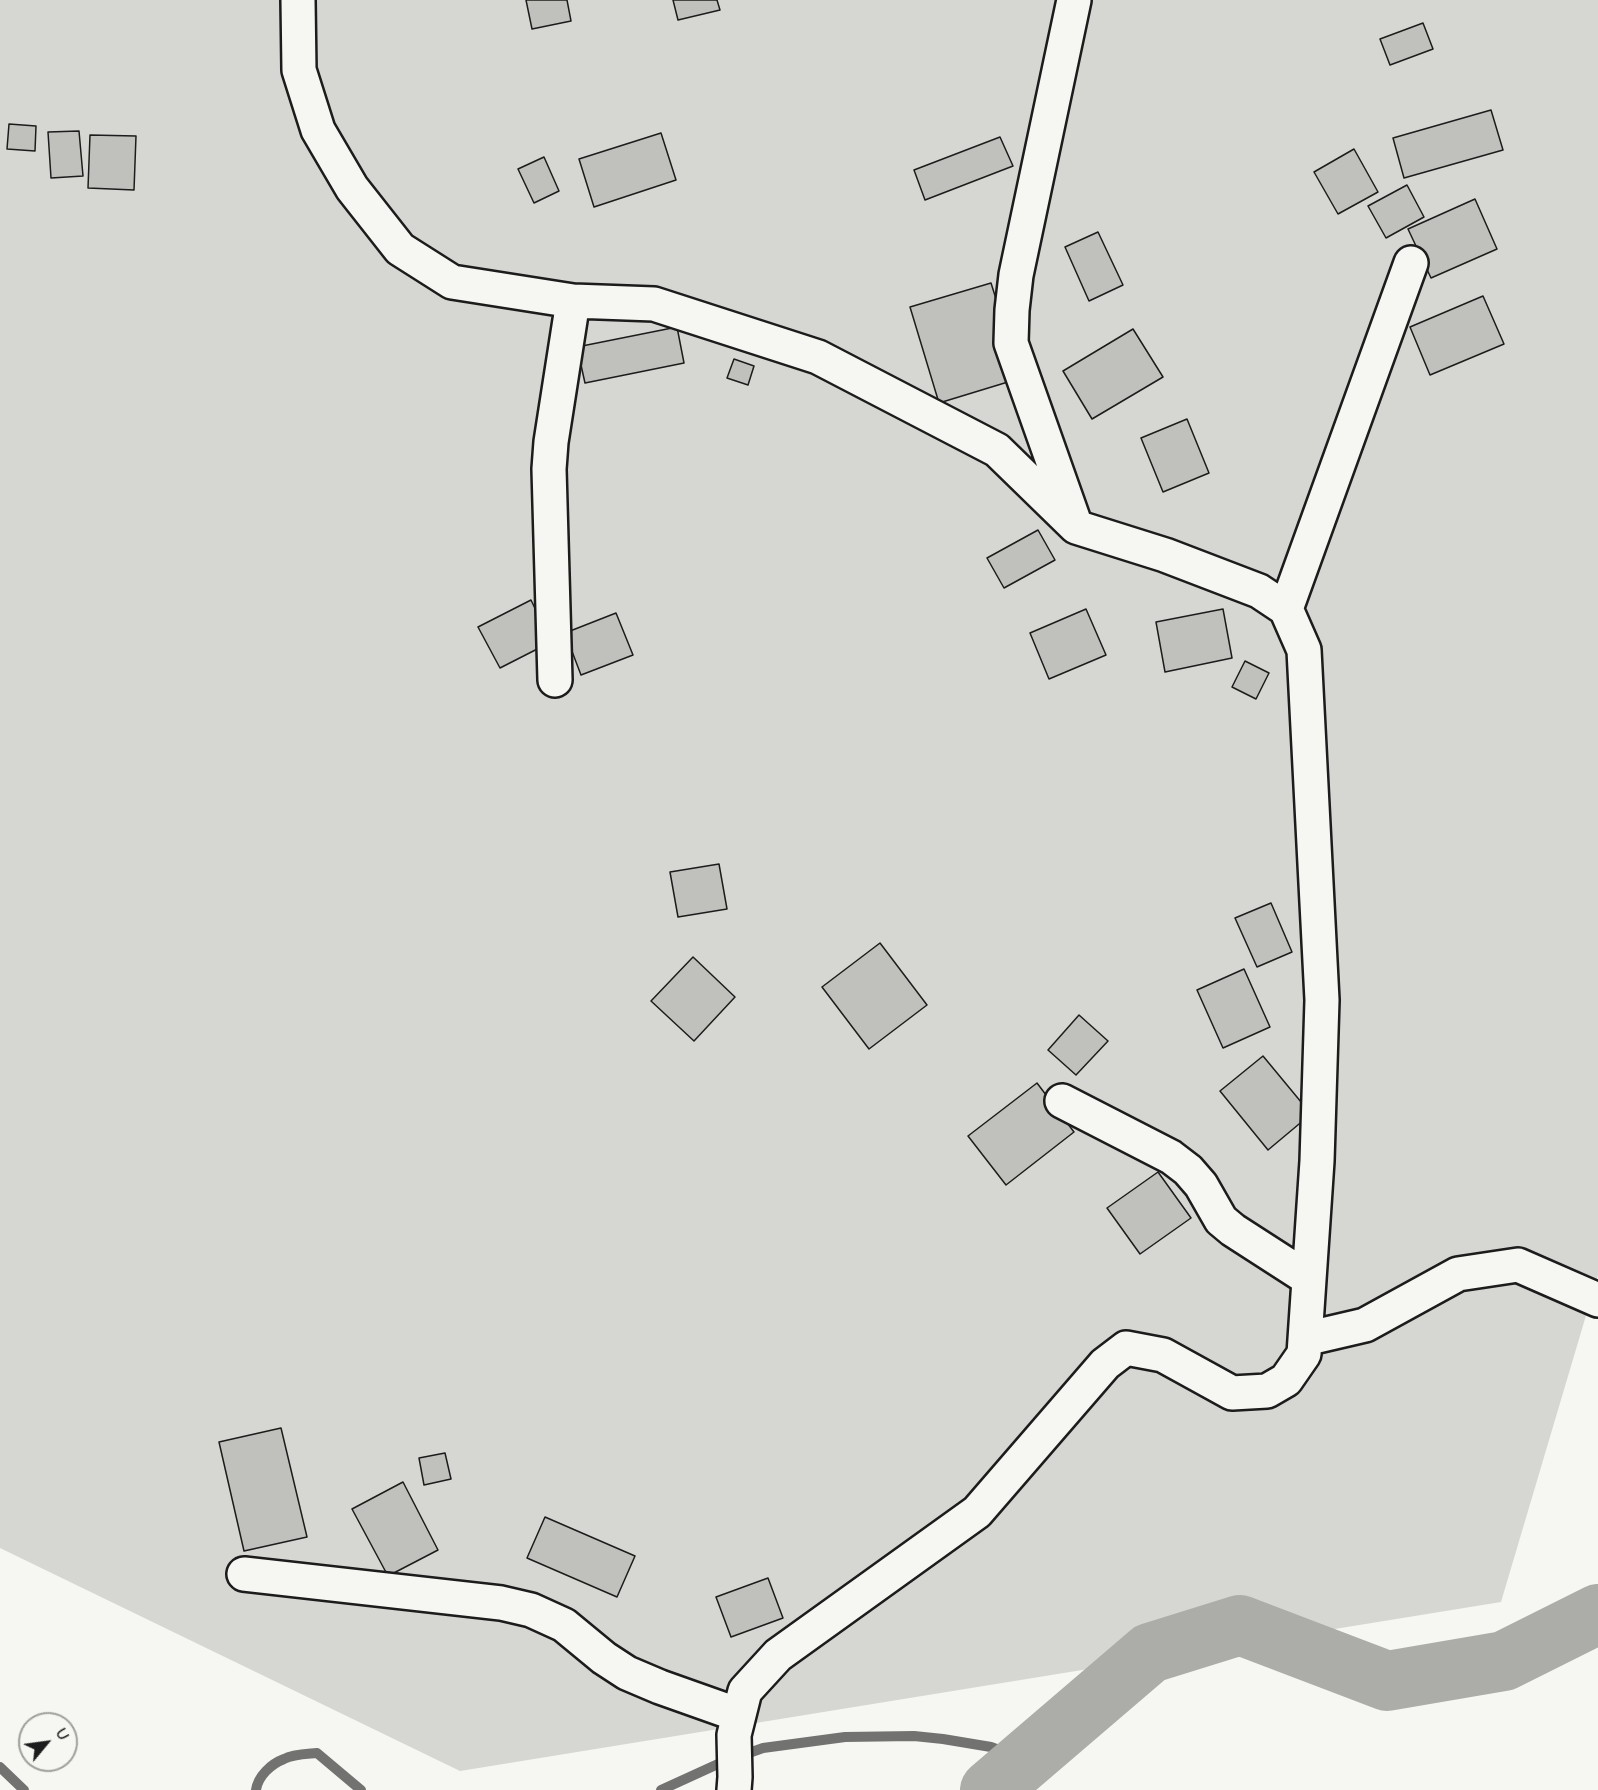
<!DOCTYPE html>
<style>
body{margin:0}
#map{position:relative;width:1598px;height:1790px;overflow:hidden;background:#f6f6f2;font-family:"Comic Neue",sans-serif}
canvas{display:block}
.north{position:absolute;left:18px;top:1712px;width:60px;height:60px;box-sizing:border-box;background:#f6f6f2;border:2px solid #9f9f9c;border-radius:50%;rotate:61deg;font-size:16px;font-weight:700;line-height:24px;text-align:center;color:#1c1c1c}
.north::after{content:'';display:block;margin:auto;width:21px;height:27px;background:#1c1c1c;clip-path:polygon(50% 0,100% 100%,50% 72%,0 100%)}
</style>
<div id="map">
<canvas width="1598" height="1790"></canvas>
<div class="north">U</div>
</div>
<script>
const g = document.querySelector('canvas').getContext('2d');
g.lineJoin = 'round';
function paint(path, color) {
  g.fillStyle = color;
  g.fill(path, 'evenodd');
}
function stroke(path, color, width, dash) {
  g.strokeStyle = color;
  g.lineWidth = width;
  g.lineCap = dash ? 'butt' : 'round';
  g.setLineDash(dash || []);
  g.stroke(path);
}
paint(new Path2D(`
 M 0,0 L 1598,0 L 1598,1275 L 1501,1602 L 460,1771 L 0,1548 Z`), '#d6d6d2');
stroke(new Path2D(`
 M 0,1767 L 24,1790
 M 256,1790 C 258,1776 271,1764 284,1759 C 293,1754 307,1754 317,1753 L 361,1790
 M 661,1790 L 718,1764 L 763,1748 L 845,1737 L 914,1736 L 943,1739 L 991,1747 L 1026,1760`), '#727271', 10);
stroke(new Path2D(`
 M 990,1790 L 1150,1653 L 1240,1625 L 1387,1681 L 1504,1661 L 1598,1614`), '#acaca9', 60);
const building = new Path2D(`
 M 526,0 L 567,0 L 571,21 L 532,29 Z
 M 673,0 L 717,0 L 720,10 L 678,20 Z
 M 1423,23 L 1433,49 L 1390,65 L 1380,39 Z
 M 1491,110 L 1503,150 L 1404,178 L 1393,138 Z
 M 9,124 L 36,126 L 35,151 L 7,149 Z
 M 79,131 L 83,176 L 51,178 L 48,132 Z
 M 661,133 L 676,180 L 594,207 L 579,159 Z
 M 90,135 L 136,136 L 134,190 L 88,188 Z
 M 1000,137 L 1013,166 L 925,200 L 914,170 Z
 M 1354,149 L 1378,192 L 1338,214 L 1314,172 Z
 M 544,157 L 559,191 L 534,203 L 518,169 Z
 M 1407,185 L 1424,217 L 1386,238 L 1368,206 Z
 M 1475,199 L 1497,249 L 1431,278 L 1408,229 Z
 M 1098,232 L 1123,285 L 1089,301 L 1065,247 Z
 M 991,283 L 1021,378 L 939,403 L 910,307 Z
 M 1483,296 L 1504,344 L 1430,375 L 1410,327 Z
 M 677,327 L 684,363 L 585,383 L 577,347 Z
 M 1133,329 L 1163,377 L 1092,419 L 1063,371 Z
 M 734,359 L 754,366 L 748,385 L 727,378 Z
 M 1187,419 L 1209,473 L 1163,492 L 1141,438 Z
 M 1038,530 L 1055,560 L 1004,588 L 987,558 Z
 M 531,600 L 551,642 L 500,668 L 478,627 Z
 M 1086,609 L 1106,655 L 1049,679 L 1030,633 Z
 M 1223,609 L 1232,658 L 1165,672 L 1156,622 Z
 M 616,613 L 633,655 L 581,675 L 565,633 Z
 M 1245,661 L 1269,673 L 1256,699 L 1232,687 Z
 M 719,864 L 727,909 L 678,917 L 670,872 Z
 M 1271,903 L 1292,952 L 1257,967 L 1235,918 Z
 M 880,943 L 927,1005 L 869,1049 L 822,987 Z
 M 693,957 L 735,997 L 694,1041 L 651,1001 Z
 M 1244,969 L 1270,1027 L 1223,1048 L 1197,990 Z
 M 1079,1015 L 1108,1041 L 1076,1075 L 1048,1050 Z
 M 1263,1056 L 1311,1114 L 1268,1150 L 1220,1091 Z
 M 1037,1083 L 1074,1132 L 1006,1185 L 968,1136 Z
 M 1158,1172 L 1191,1218 L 1140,1254 L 1107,1208 Z
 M 281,1428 L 307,1537 L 244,1551 L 219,1442 Z
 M 445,1453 L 451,1479 L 424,1485 L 419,1458 Z
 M 403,1482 L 438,1550 L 388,1576 L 352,1509 Z
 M 545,1517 L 635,1556 L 617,1597 L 527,1558 Z
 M 768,1578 L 783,1618 L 731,1637 L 716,1597 Z`);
paint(building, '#c0c0bd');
stroke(building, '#1c1c1c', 1.5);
const street = new Path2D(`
 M 298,0 L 299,70 L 318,130 L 352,188 L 400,249 L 452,282 L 573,301 L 654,304 L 818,357 L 997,450 L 1076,527 L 1165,555 L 1259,591 L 1286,609 L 1304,650 L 1322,1000 L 1317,1161 L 1304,1354 L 1286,1380 L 1267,1391 L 1232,1393 L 1163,1355 L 1126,1348 L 1105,1364 L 977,1512 L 778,1655 L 745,1691 L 734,1735 L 735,1777 L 734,1790
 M 1074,0 L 1016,275 L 1012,310 L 1011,343 L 1074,521
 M 1286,609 L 1411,263
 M 555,680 L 549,469 L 551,442 L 573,301
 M 1062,1101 L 1171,1157 L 1188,1170 L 1201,1185 L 1221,1220 L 1233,1230 L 1309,1279
 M 1305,1339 L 1365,1325 L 1458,1274 L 1518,1265 L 1598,1300
 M 244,1574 L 501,1603 L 531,1610 L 564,1625 L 604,1658 L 627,1673 L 660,1687 L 739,1715`);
stroke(street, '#1c1c1c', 38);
stroke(street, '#f6f6f2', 33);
</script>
